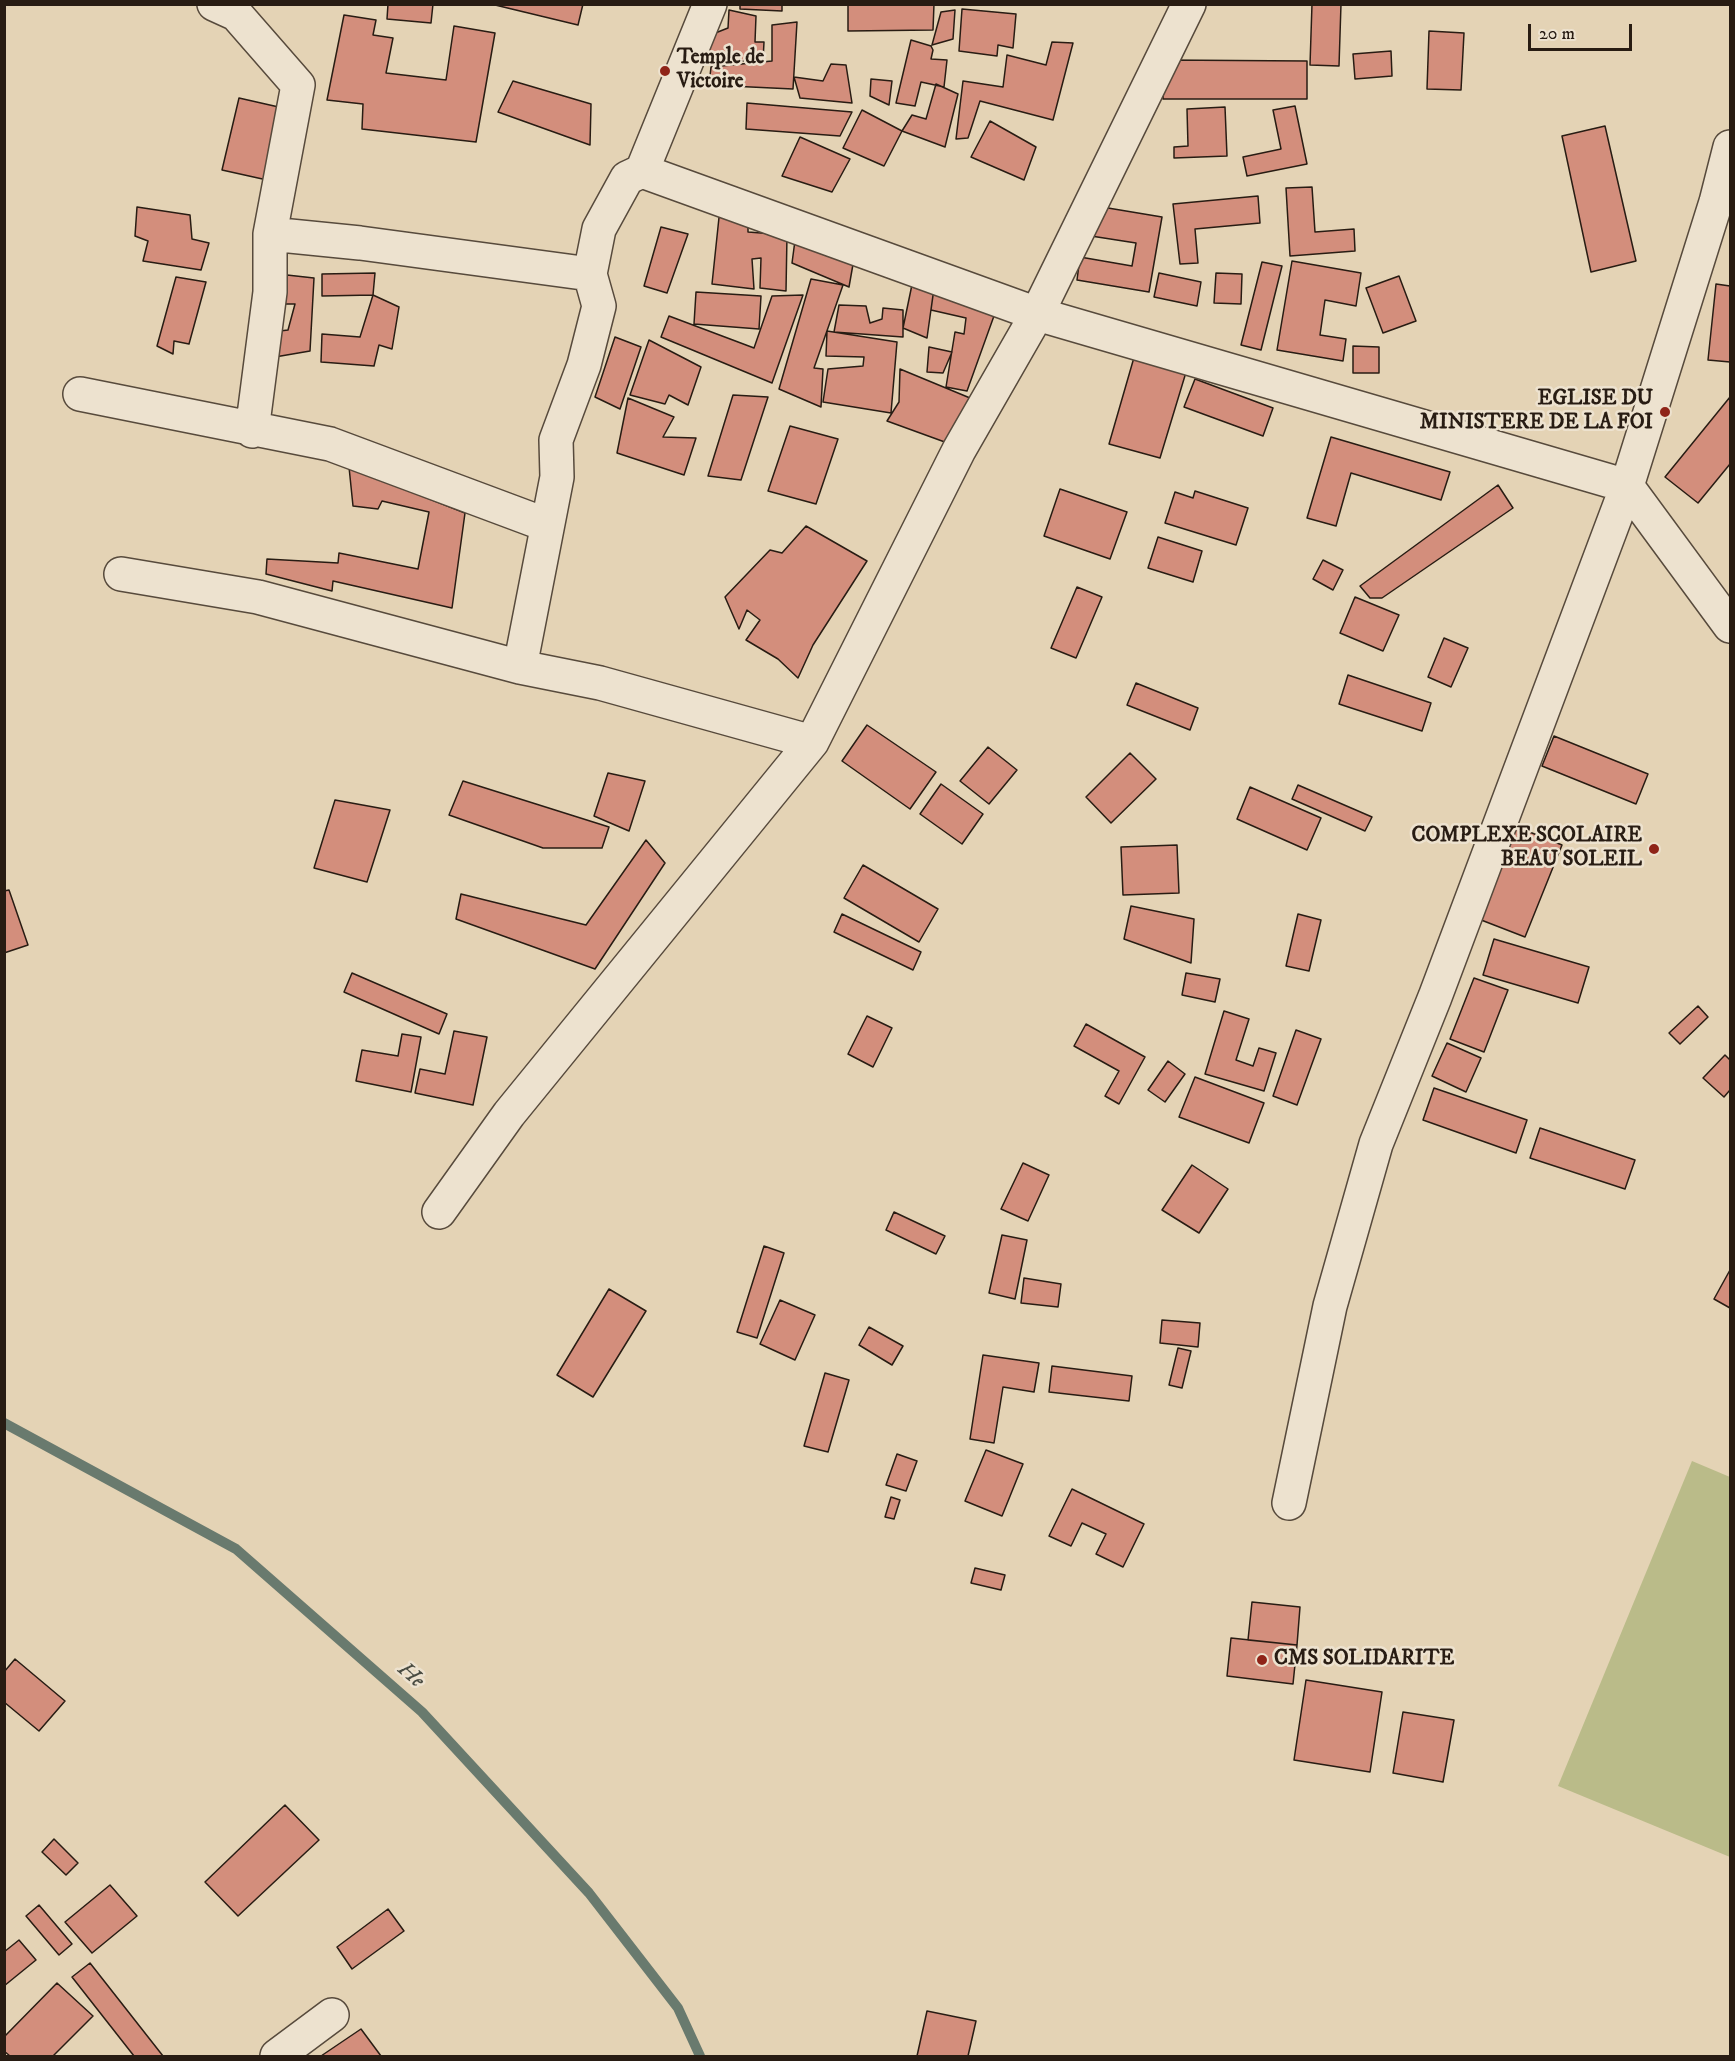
<!DOCTYPE html>
<style>
body{margin:0}
#map{position:relative;width:1735px;height:2061px;overflow:hidden;background:#e4d3b5;font-family:"IM FELL DW Pica",serif}
canvas{display:block}
.frame{position:absolute;inset:0;border:6px solid #281c13;pointer-events:none}
.scale{position:absolute;left:1528px;top:24px;width:104px;height:27px;box-sizing:border-box;border:3px solid #281c13;border-top:0;padding-left:8px;font-size:18px;line-height:21px;white-space:nowrap;color:#281c13;-webkit-text-stroke:4px #ede2cf;paint-order:stroke}
</style>
<div id="map">
<canvas width="1735" height="2061"></canvas>
<div class="frame"></div>
<div class="scale">20 m</div>
</div>
<script>
const g = document.querySelector('canvas').getContext('2d');
g.lineJoin = 'round';
function paint(path, color) {
  g.fillStyle = color;
  g.fill(path, 'evenodd');
}
function stroke(path, color, width, dash) {
  g.strokeStyle = color;
  g.lineWidth = width;
  g.lineCap = dash ? 'butt' : 'round';
  g.setLineDash(dash || []);
  g.stroke(path);
}
function write(font, color, halo, rows, align = 'center') {
  g.font = font + ' "IM FELL DW Pica",serif';
  g.lineWidth = 5;
  g.setLineDash([]);
  g.textBaseline = 'middle';
  g.strokeStyle = halo;
  g.fillStyle = color;
  for (const [text, x, y, turn = 0] of rows) {
    g.save();
    g.translate(x, y);
    g.rotate((+turn || 0) * Math.PI / 180);
    g.textAlign = isNaN(turn) ? turn : align;
    if (halo) g.strokeText(text, 0, 0);
    g.fillText(text, 0, 0);
    g.restore();
  }
}
paint(new Path2D(`
 M 1692,1461 L 1730,1477 L 1730,1857 L 1558,1786 Z`), '#babb89');
stroke(new Path2D(`
 M 4,1423 L 236,1549 L 422,1712 L 589,1893 L 678,2008 L 700,2056`), '#697a6e', 10);
const building = new Path2D(`
 M 388,4 L 433,4 L 431,23 L 387,19 Z
 M 491,4 L 583,4 L 578,25 Z
 M 740,4 L 782,4 L 782,11 L 740,9 Z
 M 848,4 L 934,4 L 933,30 L 848,31 Z
 M 1312,4 L 1341,4 L 1339,66 L 1310,65 Z
 M 962,9 L 1016,14 L 1013,48 L 998,45 L 997,56 L 959,51 Z
 M 729,10 L 756,16 L 755,42 L 764,42 L 763,61 L 695,61 L 695,41 L 728,28 Z
 M 955,10 L 953,39 L 932,45 L 941,12 Z
 M 344,15 L 376,20 L 373,35 L 393,38 L 386,73 L 446,80 L 454,26 L 495,33 L 476,142 L 362,129 L 363,104 L 327,100 Z
 M 797,22 L 793,89 L 709,85 L 711,67 L 772,61 L 772,25 Z
 M 1429,31 L 1464,33 L 1461,90 L 1427,89 Z
 M 911,40 L 931,46 L 933,50 L 931,59 L 947,60 L 944,87 L 921,82 L 915,106 L 896,103 Z
 M 1052,42 L 1073,43 L 1053,120 L 980,101 L 968,138 L 956,139 L 963,81 L 1003,87 L 1007,55 L 1046,65 Z
 M 1391,51 L 1392,76 L 1355,79 L 1353,54 Z
 M 1164,60 L 1307,61 L 1307,99 L 1163,99 Z
 M 831,64 L 846,65 L 852,103 L 800,98 L 794,77 L 823,81 Z
 M 871,79 L 892,81 L 889,105 L 870,96 Z
 M 513,81 L 591,104 L 590,145 L 498,112 Z
 M 936,84 L 958,94 L 945,147 L 902,131 L 912,115 L 926,119 Z
 M 239,98 L 283,108 L 267,180 L 222,170 Z
 M 747,103 L 852,112 L 840,136 L 746,129 Z
 M 1295,106 L 1307,164 L 1247,176 L 1243,157 L 1281,149 L 1273,110 Z
 M 1225,107 L 1227,156 L 1174,158 L 1174,147 L 1188,146 L 1187,109 Z
 M 862,110 L 902,131 L 884,166 L 843,148 Z
 M 990,121 L 1036,147 L 1024,180 L 971,157 Z
 M 1605,126 L 1636,261 L 1591,272 L 1562,136 Z
 M 800,137 L 850,159 L 832,192 L 782,176 Z
 M 1312,187 L 1315,232 L 1354,229 L 1355,251 L 1290,256 L 1286,188 Z
 M 1258,196 L 1260,223 L 1195,229 L 1198,263 L 1180,264 L 1173,204 Z
 M 1096,206 L 1162,217 L 1149,292 L 1077,280 L 1080,257 L 1132,266 L 1136,243 L 1091,236 Z
 M 137,207 L 190,215 L 192,239 L 209,243 L 201,270 L 143,261 L 148,241 L 135,236 Z
 M 720,208 L 748,220 L 748,232 L 787,235 L 786,291 L 760,288 L 761,258 L 752,259 L 754,289 L 712,284 Z
 M 661,227 L 688,234 L 667,293 L 644,286 Z
 M 796,233 L 855,253 L 849,287 L 792,263 Z
 M 1292,261 L 1361,273 L 1356,306 L 1325,300 L 1320,335 L 1346,339 L 1343,361 L 1277,350 Z
 M 1262,262 L 1282,266 L 1261,350 L 1241,345 Z
 M 375,273 L 373,295 L 322,296 L 322,274 Z
 M 1159,273 L 1201,282 L 1197,306 L 1154,297 Z
 M 1216,273 L 1242,274 L 1241,304 L 1214,303 Z
 M 287,275 L 314,278 L 310,351 L 275,357 L 272,332 L 288,330 L 295,304 L 280,304 Z
 M 914,275 L 935,281 L 927,338 L 903,328 Z
 M 1399,276 L 1416,321 L 1383,333 L 1366,288 Z
 M 176,277 L 206,282 L 189,344 L 174,341 L 173,354 L 157,346 Z
 M 811,279 L 843,285 L 814,368 L 823,369 L 821,407 L 779,389 Z
 M 935,281 L 999,302 L 967,391 L 946,387 L 955,332 L 964,334 L 966,318 L 931,310 Z
 M 1716,284 L 1730,286 L 1730,362 L 1708,360 Z
 M 696,292 L 761,296 L 759,329 L 694,324 Z
 M 373,295 L 399,307 L 392,349 L 379,345 L 374,366 L 321,362 L 322,334 L 360,337 Z
 M 803,295 L 772,383 L 661,337 L 669,316 L 754,348 L 772,296 Z
 M 839,305 L 866,306 L 870,323 L 882,319 L 883,308 L 903,310 L 903,337 L 834,332 Z
 M 827,331 L 897,342 L 891,413 L 823,402 L 828,369 L 863,366 L 864,357 L 826,356 Z
 M 615,337 L 641,347 L 620,409 L 595,397 Z
 M 649,340 L 701,367 L 688,405 L 669,395 L 665,404 L 630,395 Z
 M 1353,346 L 1379,347 L 1379,373 L 1353,373 Z
 M 929,347 L 952,352 L 943,373 L 927,372 Z
 M 1135,354 L 1187,369 L 1160,458 L 1109,444 Z
 M 900,369 L 970,398 L 953,445 L 887,421 L 899,402 Z
 M 1195,379 L 1273,408 L 1263,436 L 1184,407 Z
 M 733,395 L 768,397 L 741,480 L 708,476 Z
 M 1730,397 L 1730,464 L 1698,503 L 1665,477 Z
 M 628,398 L 674,417 L 663,437 L 696,438 L 684,475 L 617,453 Z
 M 790,426 L 838,439 L 816,504 L 768,491 Z
 M 1331,437 L 1450,472 L 1441,500 L 1351,473 L 1336,526 L 1307,518 Z
 M 349,467 L 465,513 L 452,608 L 333,581 L 332,591 L 266,574 L 267,559 L 338,563 L 339,553 L 418,569 L 429,512 L 382,501 L 378,509 L 353,506 Z
 M 1498,485 L 1513,508 L 1382,598 L 1370,598 L 1360,586 Z
 M 1060,489 L 1127,512 L 1110,559 L 1044,536 Z
 M 1195,491 L 1248,508 L 1236,545 L 1165,523 L 1175,492 L 1193,498 Z
 M 806,526 L 867,561 L 813,645 L 798,678 L 778,659 L 746,640 L 760,620 L 747,610 L 739,629 L 725,597 L 770,550 L 782,553 Z
 M 1158,537 L 1202,551 L 1193,582 L 1148,568 Z
 M 1323,560 L 1343,570 L 1333,590 L 1313,579 Z
 M 1077,587 L 1102,597 L 1076,658 L 1051,648 Z
 M 1355,597 L 1399,615 L 1383,651 L 1340,633 Z
 M 1444,638 L 1468,648 L 1451,687 L 1428,677 Z
 M 1348,675 L 1431,703 L 1422,731 L 1339,704 Z
 M 1136,683 L 1198,708 L 1190,730 L 1127,705 Z
 M 867,725 L 936,772 L 910,809 L 842,761 Z
 M 1554,736 L 1648,774 L 1636,804 L 1542,766 Z
 M 988,747 L 1017,770 L 989,804 L 960,781 Z
 M 1130,753 L 1156,779 L 1111,823 L 1086,797 Z
 M 608,773 L 645,781 L 629,831 L 594,816 Z
 M 463,781 L 609,827 L 602,848 L 543,848 L 449,815 Z
 M 941,784 L 983,814 L 962,844 L 920,814 Z
 M 1298,785 L 1372,817 L 1365,831 L 1292,799 Z
 M 1250,787 L 1321,818 L 1307,850 L 1237,819 Z
 M 335,800 L 390,810 L 367,882 L 314,868 Z
 M 1512,825 L 1562,845 L 1525,937 L 1476,918 Z
 M 646,840 L 665,863 L 595,969 L 456,919 L 461,894 L 586,925 Z
 M 1177,845 L 1179,893 L 1123,895 L 1121,847 Z
 M 863,865 L 938,909 L 919,942 L 844,898 Z
 M 9,890 L 28,945 L 4,953 L 4,891 Z
 M 1131,906 L 1194,919 L 1191,963 L 1124,939 Z
 M 842,914 L 921,952 L 913,970 L 834,932 Z
 M 1298,914 L 1321,920 L 1309,971 L 1286,966 Z
 M 1494,939 L 1589,967 L 1578,1003 L 1483,975 Z
 M 352,973 L 447,1014 L 439,1034 L 344,992 Z
 M 1186,973 L 1220,979 L 1215,1002 L 1182,995 Z
 M 1474,978 L 1508,990 L 1484,1052 L 1450,1039 Z
 M 1698,1006 L 1708,1017 L 1680,1044 L 1669,1033 Z
 M 1224,1011 L 1249,1019 L 1236,1060 L 1253,1066 L 1259,1048 L 1276,1053 L 1264,1091 L 1205,1074 Z
 M 867,1016 L 892,1028 L 873,1067 L 848,1054 Z
 M 1086,1024 L 1145,1057 L 1119,1104 L 1105,1096 L 1119,1071 L 1074,1046 Z
 M 1296,1030 L 1321,1039 L 1297,1105 L 1273,1096 Z
 M 454,1031 L 487,1037 L 473,1105 L 415,1093 L 420,1069 L 445,1074 Z
 M 402,1034 L 421,1037 L 411,1092 L 356,1081 L 362,1050 L 398,1056 Z
 M 1447,1043 L 1481,1058 L 1466,1092 L 1432,1076 Z
 M 1725,1055 L 1730,1060 L 1730,1090 L 1724,1097 L 1703,1078 Z
 M 1168,1061 L 1185,1074 L 1165,1102 L 1148,1090 Z
 M 1195,1077 L 1264,1103 L 1249,1143 L 1179,1117 Z
 M 1434,1088 L 1527,1120 L 1516,1153 L 1423,1120 Z
 M 1540,1128 L 1635,1160 L 1625,1189 L 1530,1158 Z
 M 1023,1163 L 1049,1175 L 1028,1221 L 1001,1209 Z
 M 1192,1165 L 1228,1189 L 1199,1233 L 1162,1210 Z
 M 894,1212 L 945,1236 L 936,1254 L 886,1230 Z
 M 1002,1235 L 1027,1240 L 1015,1299 L 989,1293 Z
 M 764,1246 L 784,1253 L 757,1338 L 737,1332 Z
 M 1730,1270 L 1730,1308 L 1714,1299 Z
 M 1024,1278 L 1061,1284 L 1058,1307 L 1021,1303 Z
 M 609,1289 L 646,1311 L 593,1397 L 557,1375 Z
 M 780,1300 L 815,1315 L 795,1360 L 760,1344 Z
 M 1162,1320 L 1200,1323 L 1198,1347 L 1160,1343 Z
 M 869,1327 L 903,1346 L 892,1365 L 859,1345 Z
 M 1178,1348 L 1191,1351 L 1182,1388 L 1169,1385 Z
 M 983,1355 L 1039,1363 L 1034,1392 L 1003,1387 L 994,1443 L 970,1439 Z
 M 1052,1366 L 1132,1376 L 1129,1401 L 1049,1392 Z
 M 825,1373 L 849,1380 L 828,1452 L 804,1446 Z
 M 986,1450 L 1023,1464 L 1002,1516 L 965,1501 Z
 M 897,1454 L 917,1461 L 906,1491 L 886,1485 Z
 M 1072,1489 L 1144,1524 L 1123,1567 L 1096,1554 L 1106,1534 L 1082,1523 L 1071,1546 L 1049,1536 Z
 M 891,1497 L 900,1500 L 894,1519 L 885,1517 Z
 M 975,1568 L 1005,1575 L 1001,1590 L 971,1583 Z
 M 1252,1602 L 1300,1607 L 1297,1645 L 1248,1640 Z
 M 1231,1638 L 1297,1645 L 1293,1684 L 1227,1676 Z
 M 15,1659 L 65,1701 L 39,1731 L 4,1702 L 4,1672 Z
 M 1306,1680 L 1382,1692 L 1370,1772 L 1294,1760 Z
 M 1403,1712 L 1454,1720 L 1443,1782 L 1393,1773 Z
 M 285,1805 L 319,1840 L 238,1916 L 205,1882 Z
 M 54,1839 L 78,1863 L 66,1875 L 42,1852 Z
 M 110,1885 L 137,1916 L 92,1953 L 65,1922 Z
 M 39,1905 L 72,1944 L 59,1955 L 26,1916 Z
 M 388,1909 L 404,1931 L 352,1969 L 337,1947 Z
 M 19,1940 L 36,1960 L 4,1986 L 4,1952 Z
 M 90,1963 L 163,2056 L 134,2056 L 72,1977 Z
 M 57,1983 L 93,2016 L 53,2056 L 10,2056 L 4,2051 L 4,2037 Z
 M 927,2011 L 976,2021 L 968,2056 L 917,2056 Z
 M 361,2029 L 381,2056 L 321,2056 Z`);
paint(building, '#d38e7c');
stroke(building, '#281c13', 1.5);
const minor = new Path2D(`
 M 214,4 L 236,14 L 298,85 L 270,234 L 270,292 L 252,431
 M 642,171 L 1037,314 L 1627,486 L 1730,626
 M 270,234 L 360,243 L 590,274
 M 80,394 L 330,444 L 547,525
 M 121,574 L 258,597 L 520,667 L 600,683 L 812,742
 M 520,667 L 557,477 L 556,440 L 584,365 L 599,306 L 590,274 L 599,229 L 627,178 L 642,171 L 710,4
 M 439,1212 L 509,1114 L 812,742 L 959,450 L 1037,314 L 1189,4
 M 1289,1503 L 1330,1306 L 1376,1144 L 1435,997 L 1627,486 L 1716,202 L 1730,147
 M 277,2056 L 332,2015`);
stroke(minor, '#574a3c', 36);
stroke(minor, '#ede2cf', 33);
for (const [x, y, r, color] of [
 [665,71,6,"#8f2418"],
 [1665,412,6,"#8f2418"],
 [1654,849,6,"#8f2418"],
 [1262,1660,6,"#8f2418"]
]) {
  const dot = new Path2D();
  dot.arc(x, y, r, 0, 2 * Math.PI);
  g.fillStyle = color;
  g.fill(dot);
  stroke(dot, '#ede2cf', 2);
}
write('bold 21px', '#281c13', '#ede2cf', [
 ["Temple de",677,59],
 ["Victoire",677,83],
 ["EGLISE DU",1653,400,"right"],
 ["MINISTERE DE LA FOI",1653,424,"right"],
 ["COMPLEXE SCOLAIRE",1642,837,"right"],
 ["BEAU SOLEIL",1642,861,"right"],
 ["CMS SOLIDARITE",1274,1660]
], 'left');
write('italic 22px', '#494b41', '#ede2cf', [
 ["He",410,1676,41]
]);
</script>
